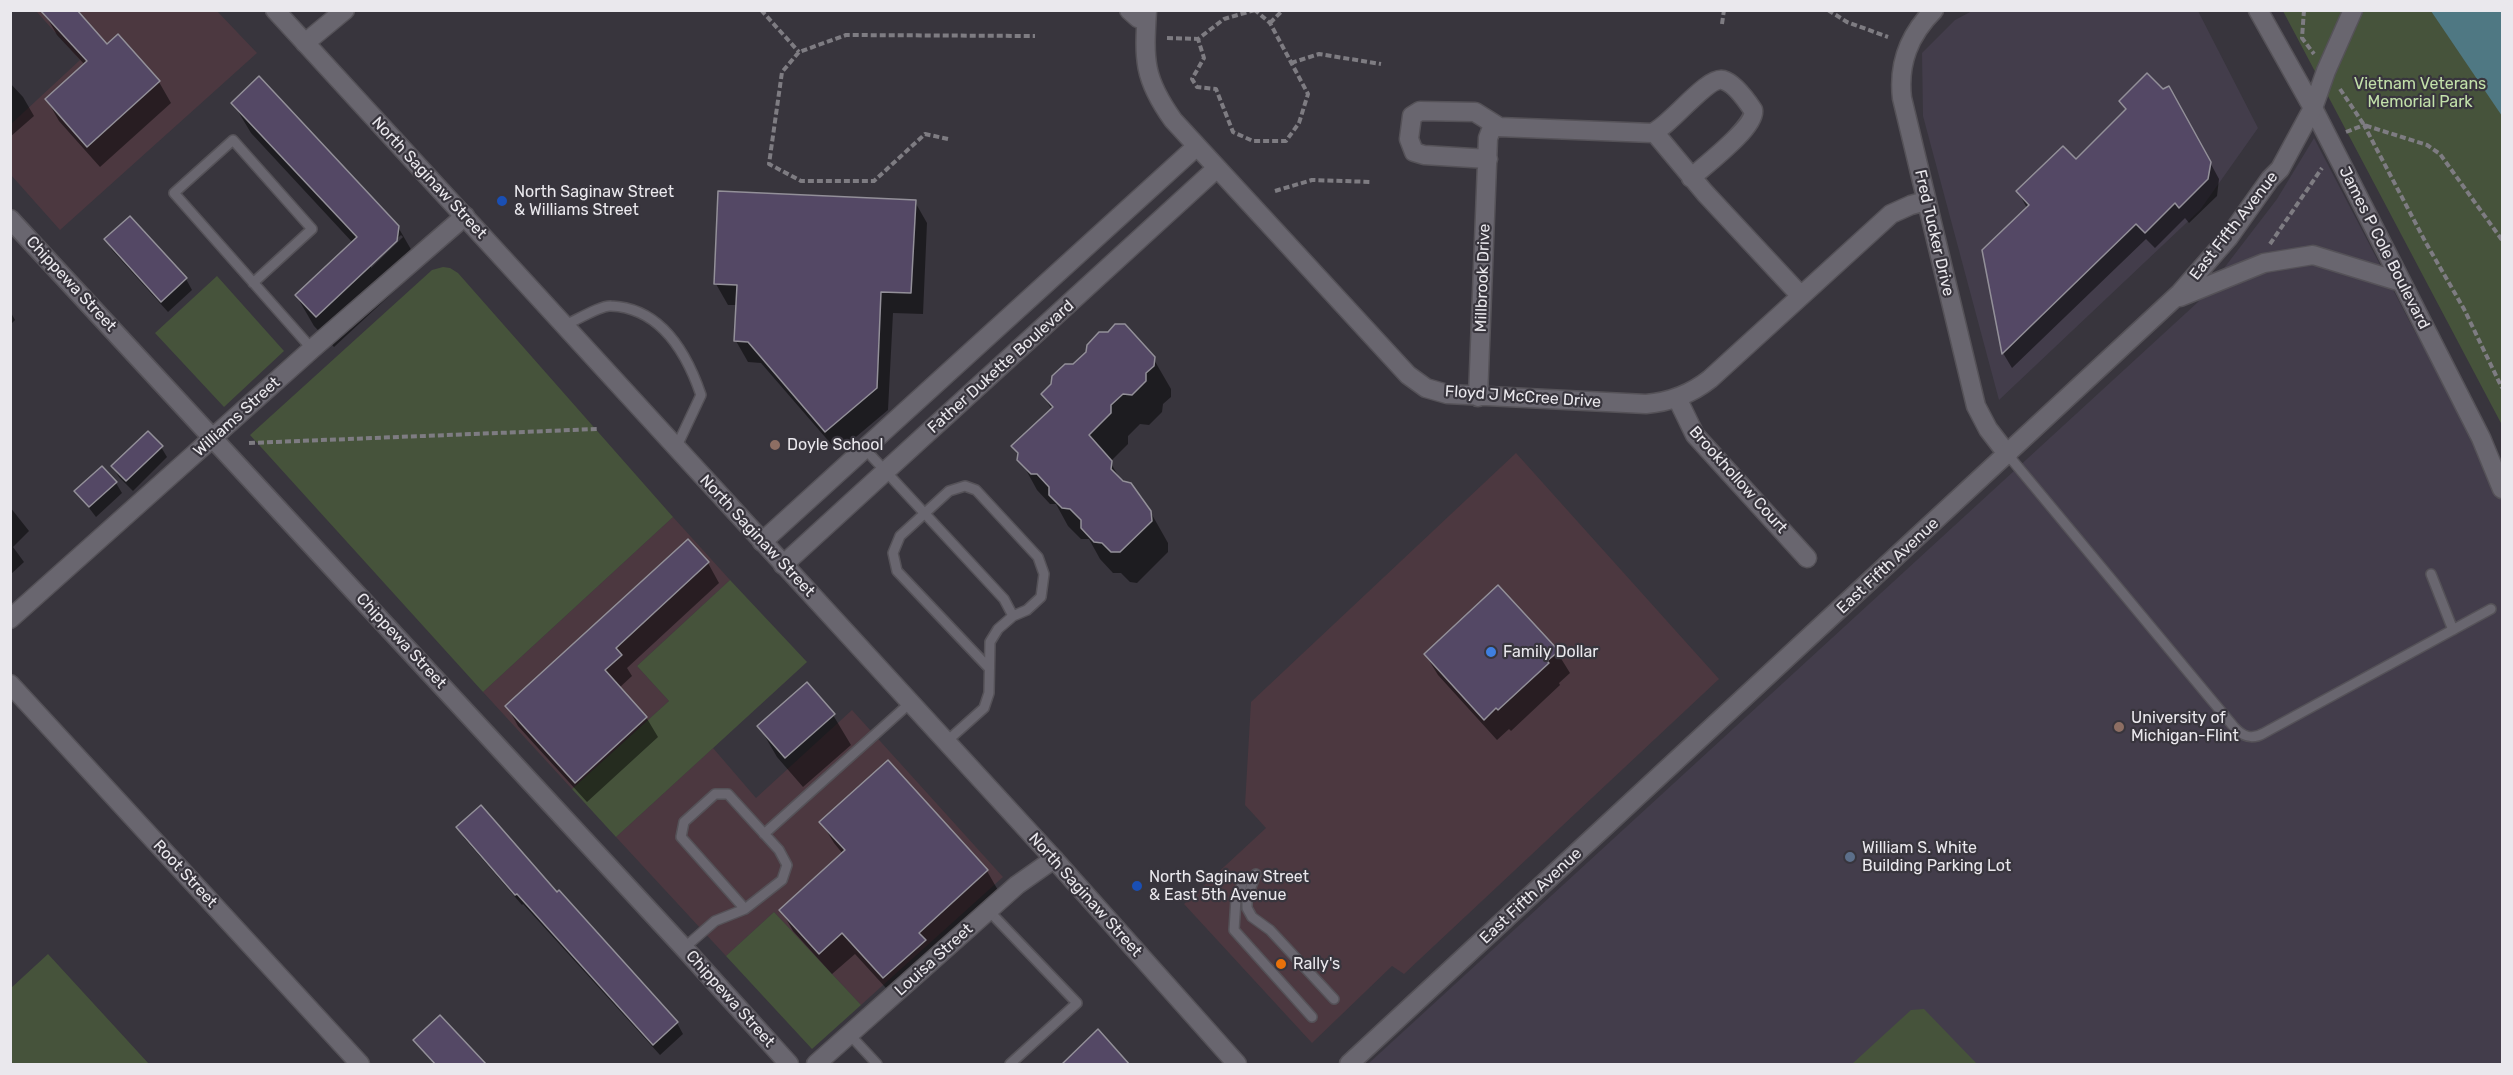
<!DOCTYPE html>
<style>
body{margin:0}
#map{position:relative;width:2513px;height:1075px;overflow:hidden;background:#38353d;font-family:Rubik,sans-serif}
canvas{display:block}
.frame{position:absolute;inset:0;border:12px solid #eae8ed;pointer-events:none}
</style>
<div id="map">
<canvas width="2513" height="1075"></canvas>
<div class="frame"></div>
</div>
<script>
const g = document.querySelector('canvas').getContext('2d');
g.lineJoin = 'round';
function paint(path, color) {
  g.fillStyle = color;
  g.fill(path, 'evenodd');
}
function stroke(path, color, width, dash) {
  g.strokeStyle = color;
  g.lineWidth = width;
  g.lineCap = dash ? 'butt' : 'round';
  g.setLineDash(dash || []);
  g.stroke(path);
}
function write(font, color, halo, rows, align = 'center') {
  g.font = font + ' Rubik,sans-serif';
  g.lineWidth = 4.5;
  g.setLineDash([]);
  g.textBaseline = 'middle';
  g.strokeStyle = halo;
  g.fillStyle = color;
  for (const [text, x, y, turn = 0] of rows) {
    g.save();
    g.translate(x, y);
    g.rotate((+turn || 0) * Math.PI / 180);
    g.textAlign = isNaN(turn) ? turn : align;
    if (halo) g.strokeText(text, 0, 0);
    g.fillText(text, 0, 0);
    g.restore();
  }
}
paint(new Path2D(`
 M 36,11 L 217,11 L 257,53 L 60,230 L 11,175 L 10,125 L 80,60 Z
 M 1516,453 L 1719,679 L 1404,974 L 1392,966 L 1312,1043 L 1184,904 L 1266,828 L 1245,805 L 1251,702 Z
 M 673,517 L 730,580 L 637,666 L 669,701 L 572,789 L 483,692 Z
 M 852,710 L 1003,877 L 861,1005 L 774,912 L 726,956 L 616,837 L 713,748 L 756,798 Z`), '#4c3840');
paint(new Path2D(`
 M 1972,11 L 2198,11 L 2258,128 L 2200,210 L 1999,400 L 1923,116 L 1922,53 L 1955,20 Z
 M 2314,138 L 2415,332 L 2502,489 L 2502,1064 L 1368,1064 L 2198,302 L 2277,199 Z`), '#433d4b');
paint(new Path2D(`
 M 2283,11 L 2502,11 L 2502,425 Z
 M 443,267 L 450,268 L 458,273 L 673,517 L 483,692 L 250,435 L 432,270 Z
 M 217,276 L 284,351 L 224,407 L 155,333 Z
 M 730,580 L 807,662 L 616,837 L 572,789 L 669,701 L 637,666 Z
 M 774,912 L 861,1005 L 812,1049 L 726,956 Z
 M 48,954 L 149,1064 L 11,1064 L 11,988 Z
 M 1924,1009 L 1977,1064 L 1852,1064 L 1911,1010 Z`), '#46533b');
paint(new Path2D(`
 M 2431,11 L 2502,11 L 2502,116 Z`), '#4f7883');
paint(new Path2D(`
 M 45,14 L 107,46 L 159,82 L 171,103 L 100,167 L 59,121 L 47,100 L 85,65 L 57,35 Z
 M 10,83 L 23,97 L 34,116 L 10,137 Z
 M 2121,101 L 2178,103 L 2219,179 L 2217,196 L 2189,223 L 2185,218 L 2155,248 L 2146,239 L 2012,368 L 2003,353 L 1984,250 L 2027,208 L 2018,192 L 2076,161 L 2126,111 Z
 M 233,103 L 398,227 L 416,258 L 414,273 L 334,347 L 314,326 L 296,295 L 353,243 L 251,133 ZM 401,235 L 403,237 L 371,268 L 371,264 Z
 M 915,202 L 927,223 L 923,314 L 893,313 L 888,410 L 838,452 L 761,363 L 748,362 L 736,341 L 737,305 L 728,305 L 716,284 Z
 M 129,218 L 186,279 L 192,290 L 168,312 L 112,250 L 106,240 Z
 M 10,311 L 15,320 L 10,325 Z
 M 1153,358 L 1171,389 L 1171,397 L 1163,404 L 1162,412 L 1149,425 L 1140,424 L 1128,436 L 1128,444 L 1110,462 L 1122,482 L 1131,484 L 1142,497 L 1168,543 L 1168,552 L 1137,583 L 1130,582 L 1121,573 L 1113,573 L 1100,559 L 1089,539 L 1081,539 L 1068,526 L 1056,504 L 1050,504 L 1037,490 L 1013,446 L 1052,410 L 1043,395 Z
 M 161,447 L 167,457 L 133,491 L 119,477 L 113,467 Z
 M 116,483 L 122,493 L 96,517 L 76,491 Z
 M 10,507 L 29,531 L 13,547 L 24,562 L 10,575 Z
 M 687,541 L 708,563 L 719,583 L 627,668 L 632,676 L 619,688 L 646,717 L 658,737 L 587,802 L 518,726 L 507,706 Z
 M 1557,652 L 1570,673 L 1559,683 L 1560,685 L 1511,731 L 1509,729 L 1497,740 L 1438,675 L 1425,654 Z
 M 833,715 L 851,745 L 803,787 L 777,757 L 759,726 Z
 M 888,762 L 987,871 L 999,892 L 896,999 L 855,954 L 832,974 L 793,931 L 781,910 L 843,854 L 834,843 L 821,822 Z
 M 458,827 L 557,894 L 559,892 L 677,1023 L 683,1034 L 660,1055 L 523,904 L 522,905 L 464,838 Z
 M 415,1041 L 485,1064 L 434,1064 Z`), '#0007');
const building = new Path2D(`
 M 40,10 L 77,10 L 107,44 L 118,34 L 160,81 L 87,147 L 45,99 L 87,61 Z
 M 2147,73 L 2163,89 L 2169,86 L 2211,162 L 2208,179 L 2179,208 L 2175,203 L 2145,233 L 2136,224 L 2002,354 L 1982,250 L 2029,205 L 2016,191 L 2063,146 L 2076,159 L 2126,109 L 2119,101 Z
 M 259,76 L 399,226 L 397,241 L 316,317 L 295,295 L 357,237 L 231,103 Z
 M 718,191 L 916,200 L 911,293 L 881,292 L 877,388 L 825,432 L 748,342 L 734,341 L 737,285 L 714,284 Z
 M 130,216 L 187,278 L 161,302 L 104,239 Z
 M 1115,324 L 1125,324 L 1155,357 L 1154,366 L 1146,373 L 1146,381 L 1132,395 L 1123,394 L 1111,405 L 1111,413 L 1089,435 L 1112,461 L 1111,469 L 1123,481 L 1131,483 L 1151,511 L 1152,521 L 1120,552 L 1111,552 L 1102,543 L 1094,542 L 1081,528 L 1081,520 L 1070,509 L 1062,508 L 1049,495 L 1049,487 L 1037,474 L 1031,474 L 1017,460 L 1018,453 L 1011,446 L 1053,407 L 1041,394 L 1051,384 L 1052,376 L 1065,364 L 1073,364 L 1086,352 L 1087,345 L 1099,332 L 1108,332 Z
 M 148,431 L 163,446 L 126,481 L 111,466 Z
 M 102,466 L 117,482 L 89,507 L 74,491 Z
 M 688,539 L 709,562 L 616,648 L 622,655 L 605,670 L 647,717 L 575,783 L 505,706 Z
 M 1498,585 L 1559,651 L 1547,661 L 1549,663 L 1498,710 L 1496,708 L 1484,720 L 1424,654 Z
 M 807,682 L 835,714 L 785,758 L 757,726 Z
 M 888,760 L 988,870 L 919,933 L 926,940 L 883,978 L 842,933 L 819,954 L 779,910 L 845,850 L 819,822 Z
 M 481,805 L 557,892 L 559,890 L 678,1022 L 653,1045 L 517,894 L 515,895 L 456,827 Z
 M 440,1015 L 487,1065 L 436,1065 L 413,1040 Z
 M 1098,1029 L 1130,1065 L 1061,1065 Z`);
paint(building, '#544865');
stroke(building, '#939099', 1.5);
const lane = new Path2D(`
 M 253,283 L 312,229 L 233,140 L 174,193 L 312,349
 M 565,325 C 575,321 601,305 611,306 C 661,308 687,354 701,395 L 676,448
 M 864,448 L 1004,599 L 1013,616 L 998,629 L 990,642 L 989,693 L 984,708 L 946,742
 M 2008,455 L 2234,727 C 2243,737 2252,740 2264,733 L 2491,609
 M 2431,574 L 2453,630
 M 988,667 L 897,571 L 893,553 L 900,536 L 949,491 L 965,486 L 976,490 L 1038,557 L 1044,574 L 1041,597 L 1027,610 L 1013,616
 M 764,834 L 910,703
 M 1256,874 L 1247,898 L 1247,908 L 1252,917 L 1270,930 L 1334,999
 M 1242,885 L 1236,899 L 1234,930 L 1312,1017
 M 989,911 L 1077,1003 L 1010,1064
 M 684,948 L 715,921 L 745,909 L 782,880 L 787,865 L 779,850 L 728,794 L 715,794 L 684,822 L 681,837 L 745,909
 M 850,1035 L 877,1064`);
const street = new Path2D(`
 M 1129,10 L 1138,18 L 1146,21
 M 1147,10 C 1144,60 1143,78 1173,120 L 1408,375 L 1426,388 L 1447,394 L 1646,404 C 1670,402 1691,394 1710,379 L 1891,214 L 1911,205 L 1926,201
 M 1934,10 C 1909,35 1898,63 1902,98 L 1976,406 L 1988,429 L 2008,455
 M 305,43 L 345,10
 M 2313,108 L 2481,438 L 2502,489
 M 1654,132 L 1705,193 L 1801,296
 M 1488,159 L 1424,155 L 1414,152 L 1409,139 L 1412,116 L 1420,111 L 1475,112 L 1499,127 L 1652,133 C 1670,126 1707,76 1723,80 C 1734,83 1747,101 1753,110 C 1757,126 1704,166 1691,178
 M 10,219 L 684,948 L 789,1064
 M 1478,397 L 1488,138 L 1493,125
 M 1677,398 L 1695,435 L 1807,558
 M 762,542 L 1197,146
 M 783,565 L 1217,168
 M 10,619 L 312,349 L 465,216
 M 10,684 L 360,1064
 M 816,1064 L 1017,885 L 1054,859`);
const secondary = new Path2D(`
 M 275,10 L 1054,859 L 1237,1064
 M 2258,10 L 2313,108
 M 2180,297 L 2264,263 L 2313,255 L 2401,282
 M 1349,1064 L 2180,293 L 2229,237 L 2270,179 L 2280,169 L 2313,108 L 2326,71 L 2353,10`);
stroke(lane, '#555258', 12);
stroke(street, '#555258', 21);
stroke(secondary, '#555258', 21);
stroke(new Path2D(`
 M 761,10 L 799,52
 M 1255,10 L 1224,19 L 1198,39 L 1204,58 L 1192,79 L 1197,87 L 1216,89 L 1233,132 L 1253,141 L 1286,141 L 1299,123 L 1308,94 L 1270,23 L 1255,10
 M 1828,10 L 1847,22 L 1888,37
 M 2304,10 L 2302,38 L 2314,54
 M 1270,23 L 1283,10
 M 1722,24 L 1724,10
 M 1167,38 L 1198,39
 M 1291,63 L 1319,54 L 1381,64
 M 2340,89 L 2364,125 L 2427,145 L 2440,154 L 2502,240
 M 2346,132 L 2364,125 L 2426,243 L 2464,309 L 2502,388
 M 948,139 L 925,134 L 874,181 L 801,181 L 769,164 L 782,72 L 799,52 L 846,35 L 1035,36
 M 1275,191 L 1312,180 L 1372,182
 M 2270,244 L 2322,168
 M 249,443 L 597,429`), '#7e7c82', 4, [6, 3]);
stroke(lane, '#69666f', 9);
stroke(street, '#69666f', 18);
stroke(secondary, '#69666f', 18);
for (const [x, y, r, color] of [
 [502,201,6,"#1a4fb4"],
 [775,445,6,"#8d6e63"],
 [1491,652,6,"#3f7fe0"],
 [2119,727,6,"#8d6e63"],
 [1850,857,6,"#5c6f8a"],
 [1137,886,6,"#1a4fb4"],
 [1281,964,6,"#e8710a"]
]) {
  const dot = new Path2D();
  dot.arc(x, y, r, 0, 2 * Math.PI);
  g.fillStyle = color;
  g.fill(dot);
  stroke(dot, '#38353d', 2);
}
write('16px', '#c2e0aa', '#38353d', [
 ["Vietnam Veterans",2420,84],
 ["Memorial Park",2420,102]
]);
write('16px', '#eae8ed', '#38353d', [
 ["North Saginaw Street",429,178,47],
 ["East Fifth Avenue",2234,226,-52],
 ["Fred Tucker Drive",1934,233,77],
 ["James P Cole Boulevard",2384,248,63],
 ["Millbrook Drive",1483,278,-88],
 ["Chippewa Street",71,284,47],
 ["Father Dukette Boulevard",1001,367,-42],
 ["Floyd J McCree Drive",1523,397,4],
 ["Williams Street",237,417,-42],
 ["Brookhollow Court",1738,480,48],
 ["North Saginaw Street",757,536,47],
 ["East Fifth Avenue",1888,566,-43],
 ["Chippewa Street",401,641,47],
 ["Root Street",185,874,47],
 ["North Saginaw Street",1085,895,48],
 ["East Fifth Avenue",1531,896,-43],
 ["Louisa Street",934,960,-42],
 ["Chippewa Street",730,999,48]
]);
write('16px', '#eae8ed', '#38353d', [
 ["North Saginaw Street",514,192],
 ["& Williams Street",514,210],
 ["Doyle School",787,445],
 ["Family Dollar",1503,652],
 ["University of",2131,718],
 ["Michigan-Flint",2131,736],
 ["William S. White",1862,848],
 ["Building Parking Lot",1862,866],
 ["North Saginaw Street",1149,877],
 ["& East 5th Avenue",1149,895],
 ["Rally's",1293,964]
], 'left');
</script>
